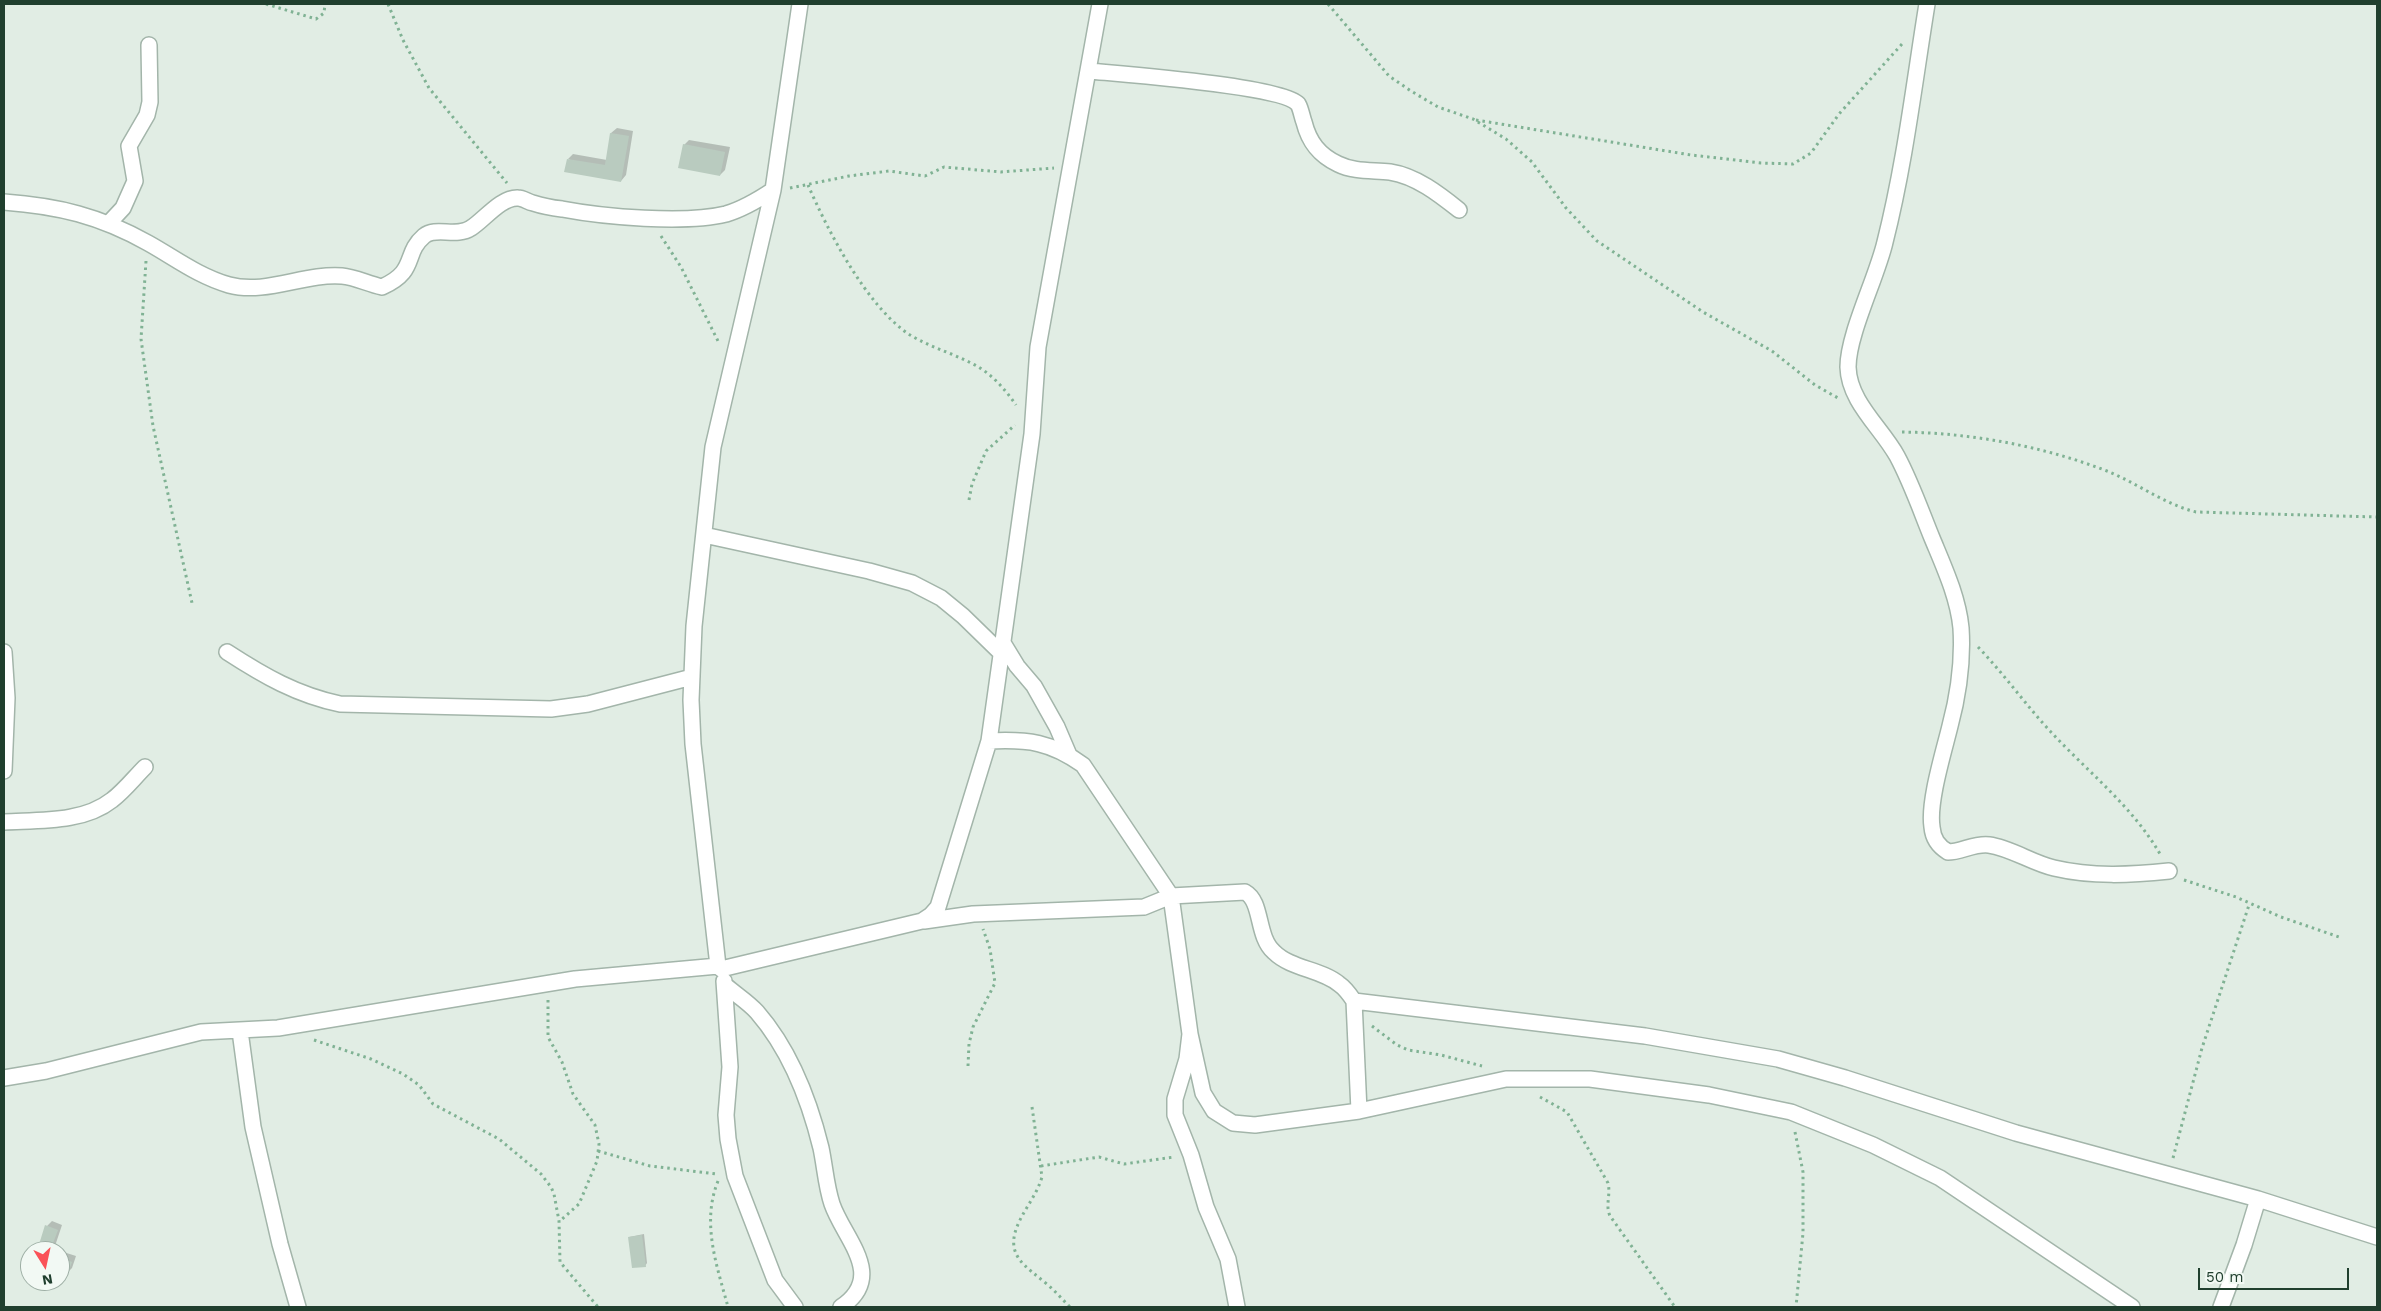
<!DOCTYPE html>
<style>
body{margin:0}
#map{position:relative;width:2381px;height:1311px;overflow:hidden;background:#e1ede4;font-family:"Work Sans",sans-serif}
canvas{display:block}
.frame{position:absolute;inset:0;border:5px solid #203f2e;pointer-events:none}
.north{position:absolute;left:20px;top:1241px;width:50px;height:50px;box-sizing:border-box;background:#f2f9f4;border:1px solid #9eafa5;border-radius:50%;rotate:170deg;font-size:14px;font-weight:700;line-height:20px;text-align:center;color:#203f2e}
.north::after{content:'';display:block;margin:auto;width:18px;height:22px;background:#fa5258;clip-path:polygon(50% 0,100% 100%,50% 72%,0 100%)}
.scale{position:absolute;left:2198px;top:1268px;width:151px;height:22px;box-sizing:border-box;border:2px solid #203f2e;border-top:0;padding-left:6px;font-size:15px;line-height:18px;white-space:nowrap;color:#203f2e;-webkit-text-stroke:4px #f2f9f4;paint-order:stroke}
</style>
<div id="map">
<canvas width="2381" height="1311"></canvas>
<div class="frame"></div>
<div class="north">N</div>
<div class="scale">50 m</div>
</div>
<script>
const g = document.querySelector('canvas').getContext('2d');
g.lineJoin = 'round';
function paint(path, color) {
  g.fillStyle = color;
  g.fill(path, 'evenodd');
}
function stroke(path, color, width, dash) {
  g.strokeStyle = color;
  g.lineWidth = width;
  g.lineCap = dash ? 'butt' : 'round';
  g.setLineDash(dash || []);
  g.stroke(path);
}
paint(new Path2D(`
 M 617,128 L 633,131 L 626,175 L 621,181 L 568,159 L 573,154 L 607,160 L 611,133 Z
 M 689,140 L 730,147 L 725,170 L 720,175 L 684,145 Z
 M 52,1221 L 62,1225 L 54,1249 L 76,1256 L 72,1268 L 67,1273 L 60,1271 L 60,1251 L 38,1251 L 47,1226 Z
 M 644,1234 L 647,1263 L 645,1266 L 629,1237 Z`), '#0003');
paint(new Path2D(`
 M 610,133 L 629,136 L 621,182 L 564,172 L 567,159 L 605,165 Z
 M 683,144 L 725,152 L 720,176 L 678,168 Z
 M 45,1225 L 58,1230 L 50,1251 L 37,1251 Z
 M 642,1235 L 646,1267 L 632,1268 L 628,1237 Z
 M 60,1258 L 72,1262 L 67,1275 L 60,1272 Z`), '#b9cbbf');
const minor = new Path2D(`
 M 1927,4 C 1914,84 1905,163 1885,242 C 1877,277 1848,334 1848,367 C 1849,402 1881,427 1897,456 C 1911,482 1921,511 1932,538 C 1944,567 1958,597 1961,628 C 1963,659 1958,696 1950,726 C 1944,751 1928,802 1932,827 C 1933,839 1938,846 1948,852 C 1961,852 1975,843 1989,845 C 2011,848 2032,863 2054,868 C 2092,877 2131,875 2169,871
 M 1090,71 C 1121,74 1282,86 1298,104 C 1301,109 1302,117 1304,122 C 1309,142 1319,155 1338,164 C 1354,172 1373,170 1390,172 C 1416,176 1439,194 1459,210
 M 4,202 C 58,206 100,216 148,243 C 175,258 198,276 229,285 C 266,295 305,273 342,276 C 355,277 368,284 382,287 C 418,271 403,254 424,236 C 436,226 456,238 471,228 C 484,220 501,197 518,198 C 523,198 528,202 533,203 C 542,206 553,208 562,209 C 604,217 685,224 726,214 C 743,209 758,200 773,190
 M 109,223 L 123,208 L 135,181 L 129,146 L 147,115 L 150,102 L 149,45
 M 704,535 L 869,571 L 912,583 L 941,598 L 963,616 L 1002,654
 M 1003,643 L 1017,666 L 1034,686 L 1057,727 L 1069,755
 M 4,652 L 7,698 L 4,771
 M 227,652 C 264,676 297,695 340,704 L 551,709 L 588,704 L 692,677
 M 989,741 C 1028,739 1051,742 1083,765 L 1171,896 L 1190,1034 L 1187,1059 L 1175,1099 L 1175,1115 L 1191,1155 L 1206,1207 L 1228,1259 L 1237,1307
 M 4,822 C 39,820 83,823 112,800 C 124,791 134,778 145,767
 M 924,921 L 973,914 L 1144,907 L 1171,896 L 1245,892 C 1263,902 1256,936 1274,952 C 1291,969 1321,969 1339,984 C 1345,988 1350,995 1354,1001 L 1645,1036 L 1778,1059 L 1845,1078 L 2016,1133 L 2258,1199 L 2377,1237
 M 718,966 L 693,744 L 691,700 L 694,626 L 713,447 L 773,190 L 800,4
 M 724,981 L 730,1067 L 726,1115 L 728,1139 L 735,1176 L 775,1280 L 795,1307
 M 725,985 C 735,994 748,1002 757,1012 C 790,1050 809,1099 821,1148 C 825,1167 826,1186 832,1204 C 844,1239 887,1276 841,1307
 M 1354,1001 L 1359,1111
 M 240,1031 L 253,1127 L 280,1244 L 298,1307
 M 1190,1034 L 1203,1093 L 1214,1111 L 1233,1123 L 1255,1125 L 1359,1111 L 1506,1079 L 1590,1079 L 1709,1095 L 1791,1112 L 1873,1145 L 1940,1178 L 2132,1307
 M 4,1078 L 46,1071 L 201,1032 L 278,1028 L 575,979 L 718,966 L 721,969 L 922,921 L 931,915 L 938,907 L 989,741 L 1032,434 L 1038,347 L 1100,4
 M 2221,1307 L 2244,1245 L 2258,1199`);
stroke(minor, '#a3b5aa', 18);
stroke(new Path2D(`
 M 266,4 L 316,19 L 324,13 L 325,4
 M 388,4 L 403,40 L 429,88 L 507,183
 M 1328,4 L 1389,76 L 1411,91 L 1438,107 L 1473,119 L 1506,139 L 1532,162 L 1566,208 L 1597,241 L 1703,312 L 1772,351 L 1815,385 L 1838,398
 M 1476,120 L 1691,155 L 1761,163 L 1793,164 L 1811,153 L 1839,114 L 1902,44
 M 808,185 C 828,231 867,307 910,335 C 930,347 952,353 973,364 C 991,373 1005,389 1016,405
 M 790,188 L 849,176 L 889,171 L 925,176 L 944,167 L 1001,172 L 1054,168
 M 661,236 L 681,267 L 719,343
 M 146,261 L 141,339 L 153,426 L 192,603
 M 1902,432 C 1972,433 2042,446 2107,471 C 2137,483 2164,504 2196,512 L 2377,517
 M 969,500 L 972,484 L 986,451 L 1015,425
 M 1978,647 C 2004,674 2025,704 2050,731 C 2087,771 2133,807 2160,854
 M 2184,880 L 2236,897 L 2281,917 L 2342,938
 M 548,1000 L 548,1037 L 562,1062 L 573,1094 L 595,1125 L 599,1144 L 597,1161 L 579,1204 L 560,1221
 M 1372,1026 L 1397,1045 L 1408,1050 L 1441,1055 L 1482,1066
 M 314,1040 L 371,1059 L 403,1074 L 419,1085 L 433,1104 L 499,1139 L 541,1174 L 551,1187 L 554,1194 L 559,1221 L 560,1262 L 598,1307
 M 968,1066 L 969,1044 L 973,1027 L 995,983 L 990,949 L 983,929
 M 1540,1097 L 1567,1112 L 1608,1183 C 1611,1195 1605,1205 1610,1216 L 1675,1307
 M 1032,1107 L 1042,1177 C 1037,1194 1026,1207 1019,1222 C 1003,1256 1026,1266 1048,1285 C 1056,1292 1063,1300 1070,1307
 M 1795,1132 L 1803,1172 L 1803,1233 L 1796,1307
 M 598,1151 L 650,1166 L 717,1174
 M 2173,1158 L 2202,1048 L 2249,905
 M 1041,1166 L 1099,1157 L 1124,1164 L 1174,1157
 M 718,1181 C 701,1223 717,1266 728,1307`), '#80b294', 3, [2.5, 4]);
stroke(minor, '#fff', 15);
</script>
